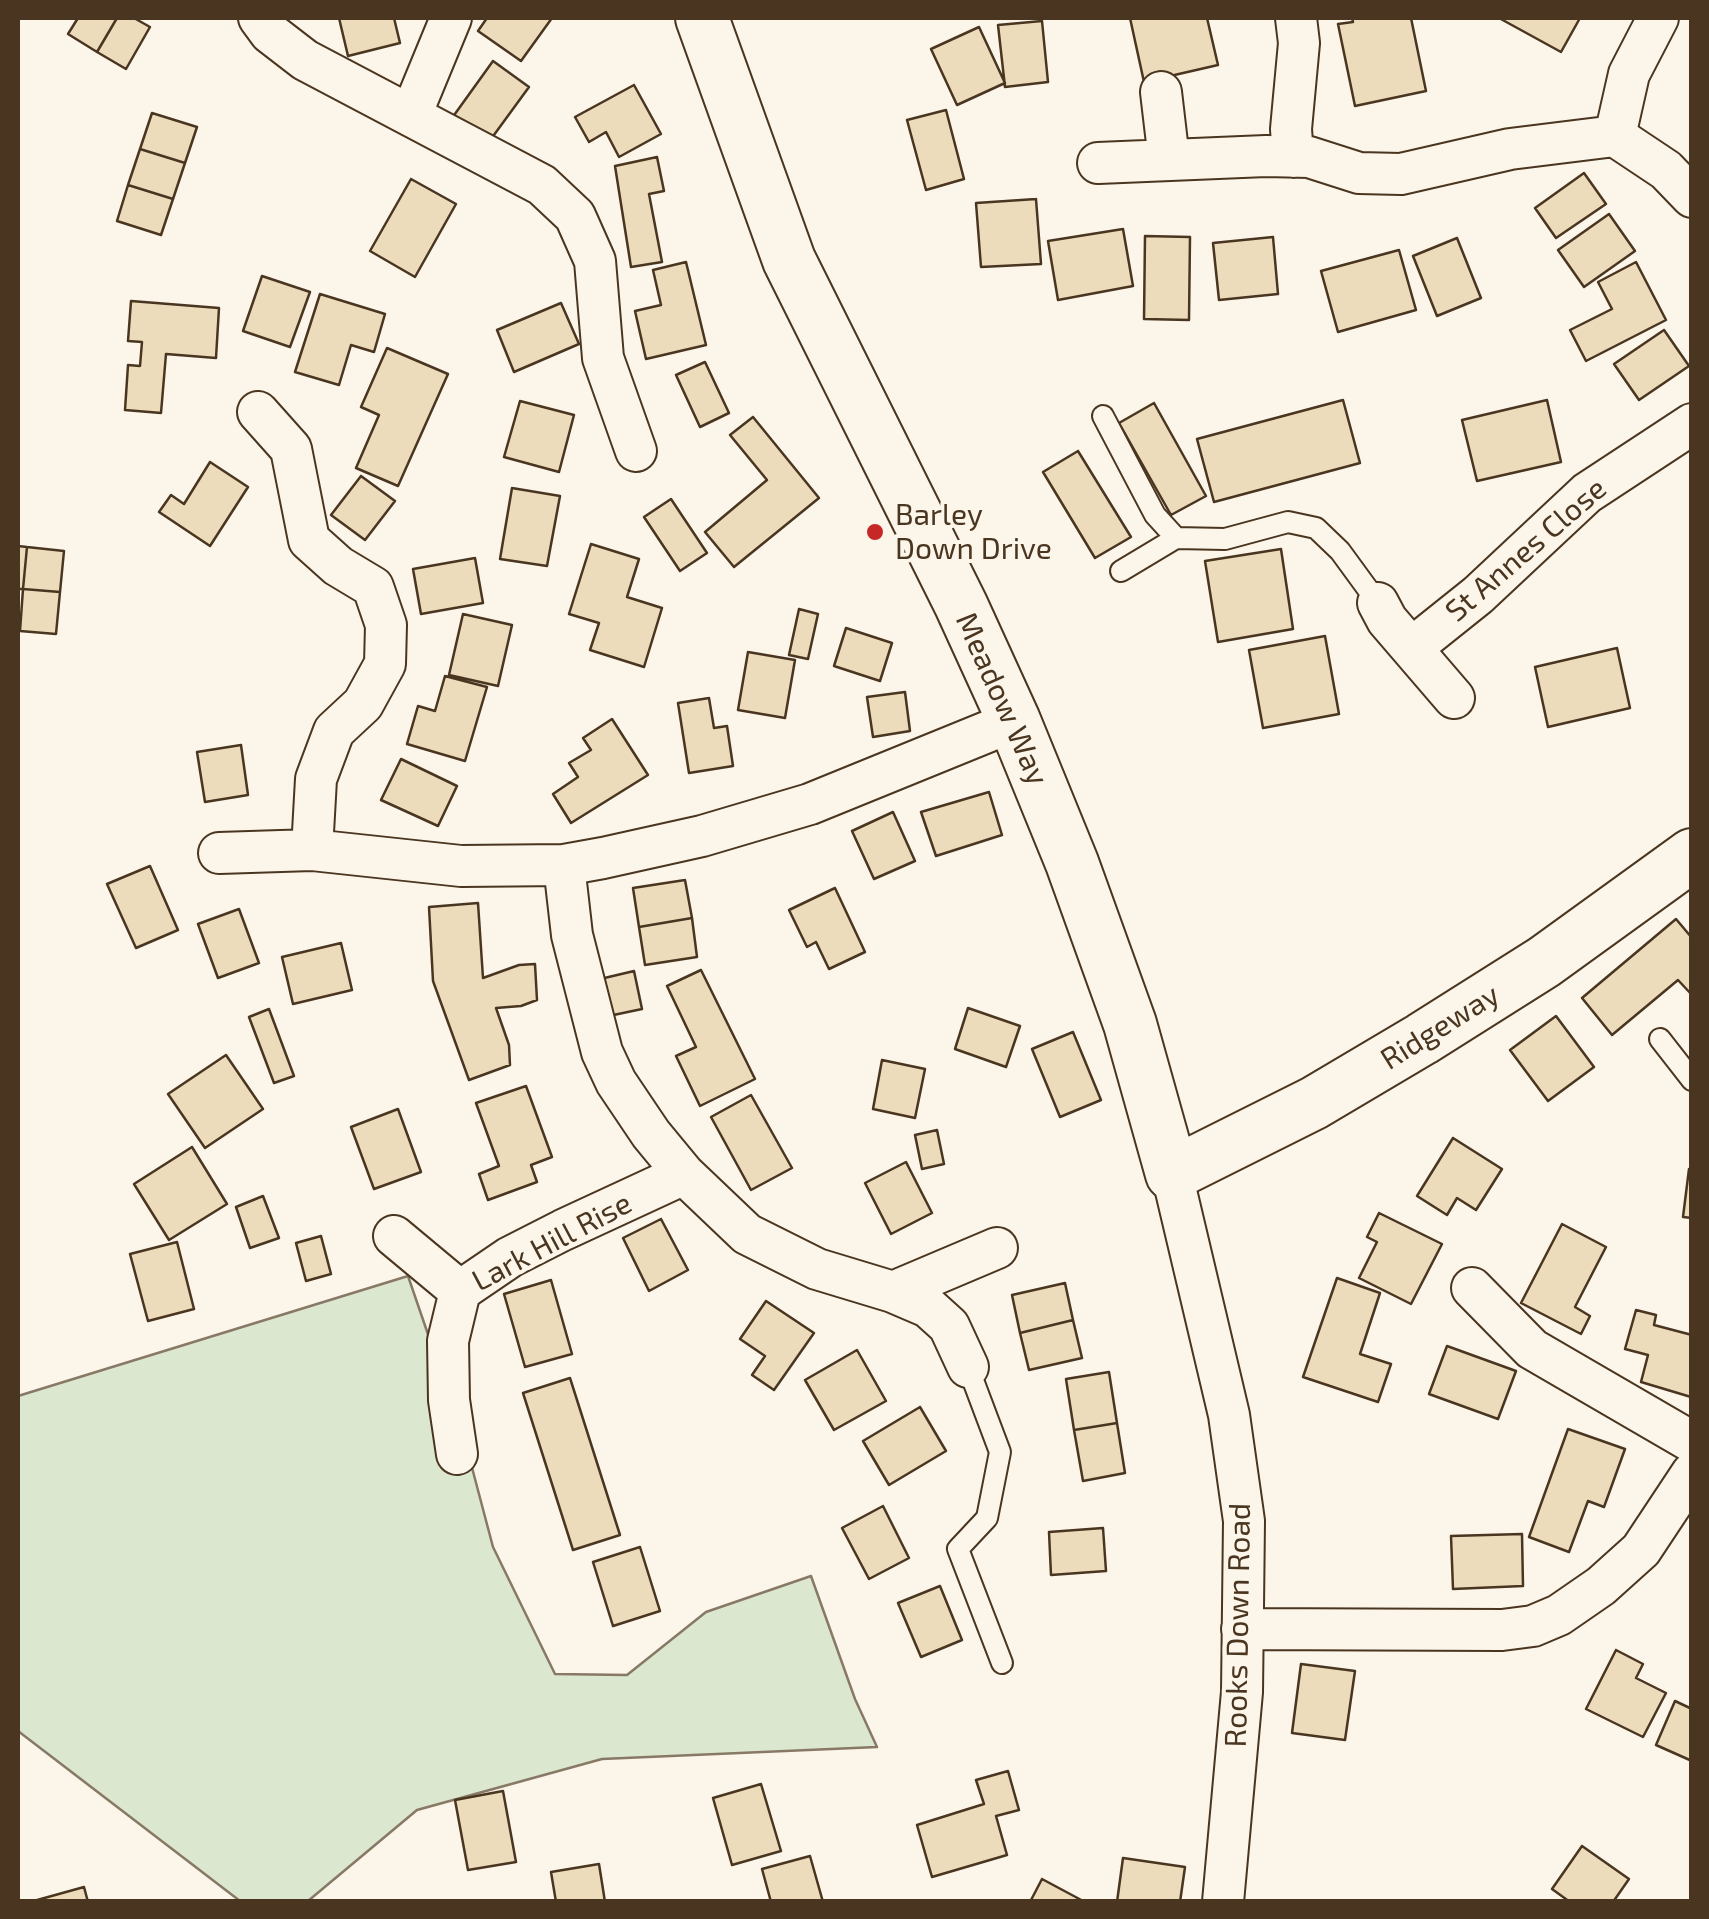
<!DOCTYPE html>
<html>
<head>
<meta charset="utf-8">
<style>
  body { margin:0 }
  #map { position:relative; width:1709px; height:1919px; overflow:hidden; background:#fbf6e9; font-family:"Exo 2",sans-serif }
  canvas { display:block }
  .frame { position:absolute; inset:0; border:20px solid #4a3520; pointer-events:none }
</style>
</head>
<body>
<div id="map">
<canvas width="1709" height="1919"></canvas>
<div class="frame"></div>
</div>
<script>
const context = document.querySelector('canvas').getContext('2d');
context.lineJoin = 'round';
function fillPath(path, color) { context.fillStyle = color; context.fill(path, 'evenodd'); }
const shape = rows => new Path2D(rows.map(r => 'M' + r).join(''));
function stroke(path, color, width, dash) { context.strokeStyle = color; context.lineWidth = width; context.lineCap = dash ? 'butt' : 'round'; context.setLineDash(dash || []); context.stroke(path); }
function label(font, color, halo, rows, align = 'center') {
  context.font = font + ' "Exo 2",sans-serif'; context.lineWidth = 8; context.setLineDash([]); context.textBaseline = 'middle'; context.strokeStyle = halo; context.fillStyle = color; for (const [text, x, y, turn = 0] of rows) {
    context.save(); context.translate(x, y); context.rotate((+turn || 0) * Math.PI / 180); context.textAlign = isNaN(turn) ? turn : align; if (halo) context.strokeText(text, 0, 0); context.fillText(text, 0, 0); context.restore();
  }
}
const green = shape([
  [408,1276,466,1445,493,1547,555,1674,627,1675,706,1612,811,1576,855,1699,877,1747,602,1759,417,1810,308,1901,240,1901,18,1731,18,1396,408,1276]
]);
fillPath(green, '#dce7d0');
stroke(green, '#887966', 2.5);
const building = shape([
  [78,18,117,18,97,52,68,34,78,18],
  [117,18,134,18,150,27,126,69,97,52,117,18],
  [339,18,394,18,400,43,348,56,339,18],
  [487,18,552,18,521,61,478,31,487,18],
  [1130,18,1207,18,1218,65,1144,82,1130,18],
  [1352,18,1411,18,1426,91,1355,106,1338,24,1353,22,1352,18],
  [1499,18,1580,18,1561,52,1499,18],
  [1042,21,1048,82,1005,87,998,25,1042,21],
  [979,27,1005,83,957,105,931,49,979,27],
  [493,61,529,87,483,150,447,125,493,61],
  [634,85,661,134,619,157,606,132,589,142,575,117,634,85],
  [946,110,964,179,926,190,907,120,946,110],
  [152,113,197,127,185,163,140,149,152,113],
  [140,149,185,163,173,199,128,185,140,149],
  [657,157,664,191,649,194,662,262,631,267,615,166,657,157],
  [1584,173,1606,204,1556,238,1535,208,1584,173],
  [411,179,456,204,415,277,370,251,411,179],
  [128,185,173,199,161,235,117,221,128,185],
  [1036,199,1041,264,981,267,976,203,1036,199],
  [1609,214,1635,251,1584,287,1558,250,1609,214],
  [1123,229,1133,286,1058,300,1048,241,1123,229],
  [1145,236,1190,237,1189,320,1144,319,1145,236],
  [1273,237,1278,294,1219,300,1213,243,1273,237],
  [1457,238,1481,298,1437,316,1413,256,1457,238],
  [1399,250,1416,310,1338,332,1321,271,1399,250],
  [686,262,706,345,646,359,635,311,661,305,653,270,686,262],
  [1636,262,1666,320,1586,361,1570,330,1612,309,1598,282,1636,262],
  [262,276,310,292,290,347,243,331,262,276],
  [320,294,385,314,374,352,351,345,339,385,295,372,320,294],
  [131,301,219,308,216,358,166,354,161,413,125,410,128,365,140,366,142,342,128,341,131,301],
  [561,303,579,344,514,372,497,330,561,303],
  [1664,330,1689,366,1639,400,1614,364,1664,330],
  [387,348,448,374,398,486,356,468,379,415,361,407,387,348],
  [705,362,729,413,700,427,676,375,705,362],
  [1343,400,1360,463,1214,502,1197,439,1343,400],
  [1547,400,1561,462,1477,481,1462,420,1547,400],
  [520,401,574,415,559,472,504,457,520,401],
  [1154,403,1206,496,1171,515,1119,423,1154,403],
  [753,417,819,498,734,567,705,532,767,480,730,435,753,417],
  [1078,451,1131,537,1095,558,1043,472,1078,451],
  [210,462,248,487,210,546,159,512,171,495,184,504,210,462],
  [361,476,395,501,365,540,331,515,361,476],
  [512,488,560,496,547,566,500,559,512,488],
  [671,499,707,553,680,571,644,517,671,499],
  [591,544,639,559,627,597,662,608,644,667,590,650,599,623,569,614,591,544],
  [18,546,27,547,23,589,18,589,18,546],
  [27,547,64,551,60,592,23,589,27,547],
  [1281,549,1293,629,1218,642,1205,561,1281,549],
  [475,558,483,603,421,614,413,569,475,558],
  [23,589,60,592,56,634,20,631,23,589],
  [799,609,818,614,808,659,789,655,799,609],
  [463,614,512,625,498,686,449,675,463,614],
  [846,628,892,643,880,681,834,666,846,628],
  [1325,636,1339,714,1263,728,1249,650,1325,636],
  [1617,648,1630,708,1548,727,1535,667,1617,648],
  [748,652,795,660,785,718,738,710,748,652],
  [445,676,487,687,465,761,407,744,418,706,435,711,445,676],
  [905,692,910,731,873,737,867,697,905,692],
  [709,698,714,728,727,726,733,766,689,773,678,703,709,698],
  [612,719,648,775,571,823,553,794,578,777,569,763,591,750,583,738,612,719],
  [241,745,248,795,205,802,197,752,241,745],
  [401,759,457,786,438,826,381,800,401,759],
  [989,792,1002,835,936,856,921,812,989,792],
  [893,812,915,861,874,879,852,831,893,812],
  [150,866,178,930,136,948,107,884,150,866],
  [685,880,692,918,639,927,633,888,685,880],
  [835,888,865,952,829,969,816,942,807,947,789,910,835,888],
  [478,903,483,978,519,965,535,964,537,1000,521,1006,496,1008,509,1045,510,1065,469,1080,433,981,429,907,478,903],
  [239,909,259,963,218,978,198,924,239,909],
  [692,918,697,957,645,965,639,927,692,918],
  [1676,919,1692,938,1692,995,1678,980,1612,1035,1582,998,1676,919],
  [341,943,352,990,293,1004,282,957,341,943],
  [701,970,755,1079,700,1106,676,1056,696,1047,667,986,701,970],
  [634,971,642,1009,604,1017,596,980,634,971],
  [968,1008,1020,1026,1006,1067,955,1049,968,1008],
  [269,1009,294,1076,274,1083,249,1017,269,1009],
  [1556,1016,1594,1067,1548,1101,1510,1050,1556,1016],
  [1073,1032,1101,1100,1060,1117,1032,1049,1073,1032],
  [226,1055,263,1109,205,1148,168,1094,226,1055],
  [882,1060,925,1069,915,1118,873,1109,882,1060],
  [526,1086,552,1157,531,1165,537,1182,488,1200,479,1174,499,1166,476,1103,526,1086],
  [751,1095,792,1168,751,1190,711,1117,751,1095],
  [398,1109,421,1172,374,1189,351,1127,398,1109],
  [937,1130,944,1164,922,1169,915,1135,937,1130],
  [1453,1138,1502,1169,1476,1210,1457,1198,1447,1215,1417,1196,1453,1138],
  [192,1147,227,1204,169,1240,134,1184,192,1147],
  [906,1162,932,1213,891,1234,865,1183,906,1162],
  [1689,1169,1692,1170,1692,1218,1683,1217,1689,1169],
  [263,1196,279,1238,250,1248,236,1207,263,1196],
  [1379,1213,1442,1244,1411,1304,1359,1278,1377,1242,1367,1237,1379,1213],
  [661,1219,688,1270,649,1291,623,1238,661,1219],
  [1562,1224,1606,1247,1575,1307,1590,1316,1581,1334,1521,1303,1562,1224],
  [321,1236,331,1274,306,1281,296,1243,321,1236],
  [177,1242,194,1309,148,1321,130,1254,177,1242],
  [1337,1278,1380,1293,1360,1354,1391,1364,1378,1402,1303,1377,1337,1278],
  [551,1280,572,1354,525,1367,504,1294,551,1280],
  [1065,1283,1073,1320,1020,1333,1012,1295,1065,1283],
  [766,1301,814,1333,774,1390,752,1375,765,1356,740,1339,766,1301],
  [1636,1310,1656,1315,1654,1325,1692,1335,1691,1397,1641,1382,1648,1355,1625,1349,1636,1310],
  [1073,1320,1082,1358,1029,1370,1020,1333,1073,1320],
  [1447,1346,1516,1371,1498,1419,1429,1394,1447,1346],
  [857,1350,886,1401,834,1430,805,1380,857,1350],
  [1109,1372,1117,1423,1074,1430,1066,1379,1109,1372],
  [570,1378,620,1535,573,1550,523,1393,570,1378],
  [920,1407,946,1451,889,1485,863,1441,920,1407],
  [1117,1423,1125,1473,1083,1481,1074,1430,1117,1423],
  [1568,1429,1625,1449,1604,1507,1588,1501,1569,1552,1529,1537,1568,1429],
  [883,1506,909,1558,869,1579,842,1528,883,1506],
  [1103,1528,1106,1571,1051,1575,1049,1532,1103,1528],
  [1522,1534,1523,1586,1453,1589,1451,1536,1522,1534],
  [640,1547,660,1611,613,1626,593,1562,640,1547],
  [940,1586,962,1640,921,1657,898,1603,940,1586],
  [1616,1650,1643,1664,1636,1678,1666,1693,1643,1737,1586,1709,1616,1650],
  [1301,1664,1355,1671,1345,1740,1292,1733,1301,1664],
  [1675,1701,1692,1709,1692,1761,1656,1745,1675,1701],
  [1008,1771,1019,1810,996,1816,1007,1855,932,1877,917,1825,984,1804,976,1780,1008,1771],
  [761,1784,781,1851,732,1865,713,1798,761,1784],
  [503,1791,516,1862,468,1870,455,1800,503,1791],
  [1582,1846,1629,1879,1613,1902,1570,1902,1552,1889,1582,1846],
  [810,1856,823,1902,771,1902,762,1869,810,1856],
  [1123,1858,1185,1867,1180,1902,1117,1902,1123,1858],
  [599,1864,605,1902,556,1902,551,1872,599,1864],
  [1042,1879,1085,1902,1030,1902,1042,1879],
  [84,1887,88,1902,30,1902,84,1887]
]);
fillPath(building, '#ecdcbc');
stroke(building, '#4a3520', 2.5);
const service = shape([
  [1103,416,1155,515,1176,538,1225,539,1288,522,1316,528,1340,551,1378,603],
  [1121,571,1176,538],
  [1660,1039,1692,1080],
  [968,1367,1000,1452,987,1518,958,1549,1002,1663]
]);
const minor = shape([
  [259,18,270,33,305,60,542,185,575,216,595,261,603,358,636,451],
  [1161,92,1169,160],
  [411,115,451,18],
  [1615,136,1629,74,1658,18],
  [1293,157,1291,129,1299,43,1296,18],
  [1098,163,1266,156,1309,157,1359,173,1401,174,1510,149,1615,136,1666,170,1692,197],
  [258,412,291,449,309,540,338,566,373,587,386,625,385,664,363,704,334,731,316,779,312,850,461,866,564,865,603,858,702,836,810,804,1014,721],
  [1378,603,1387,620,1454,698],
  [1413,647,1478,595,1587,493,1692,424],
  [219,853,312,850],
  [564,865,572,935,602,1052,616,1082,651,1134,684,1174,747,1234,817,1269,893,1292,928,1307,949,1326,968,1367],
  [1172,1174,1229,1415,1244,1521,1242,1692,1223,1902],
  [394,1236,460,1291],
  [1472,1288,1532,1349,1692,1442],
  [893,1292,997,1248],
  [457,1454,449,1400,448,1341,460,1291,510,1257,563,1230,684,1174],
  [1242,1629,1502,1630,1533,1626,1559,1615,1601,1586,1641,1550,1692,1473]
]);
const tertiary = shape([
  [702,18,789,260,961,605,1014,721,1072,863,1130,1024,1172,1174,1314,1103,1422,1039,1544,962,1692,855]
]);
stroke(service, '#4a3520', 24);
stroke(minor, '#4a3520', 44);
stroke(tertiary, '#4a3520', 56);
stroke(service, '#fbf6e9', 20);
stroke(minor, '#fbf6e9', 40);
stroke(tertiary, '#fbf6e9', 52);
for (const [x, y, r, color] of [
  [875,532,10,"#c62828"]
]) { const dot = new Path2D(); dot.arc(x, y, r, 0, 2 * Math.PI); context.fillStyle = color; context.fill(dot); stroke(dot, '#fbf6e9', 4); }
label('30px', '#4a3520', '#fbf6e9', [
  ["Barley",895,515],
  ["Down Drive",895,549]
], 'left');
label('30px', '#4a3520', '#fbf6e9', [
  ["St Annes Close",1526,550,-41],
  ["Meadow Way",1002,699,66],
  ["Ridgeway",1440,1027,-32],
  ["Lark Hill Rise",552,1242,-28],
  ["Rooks Down Road",1238,1625,-89]
]);
</script>
</body>
</html>
